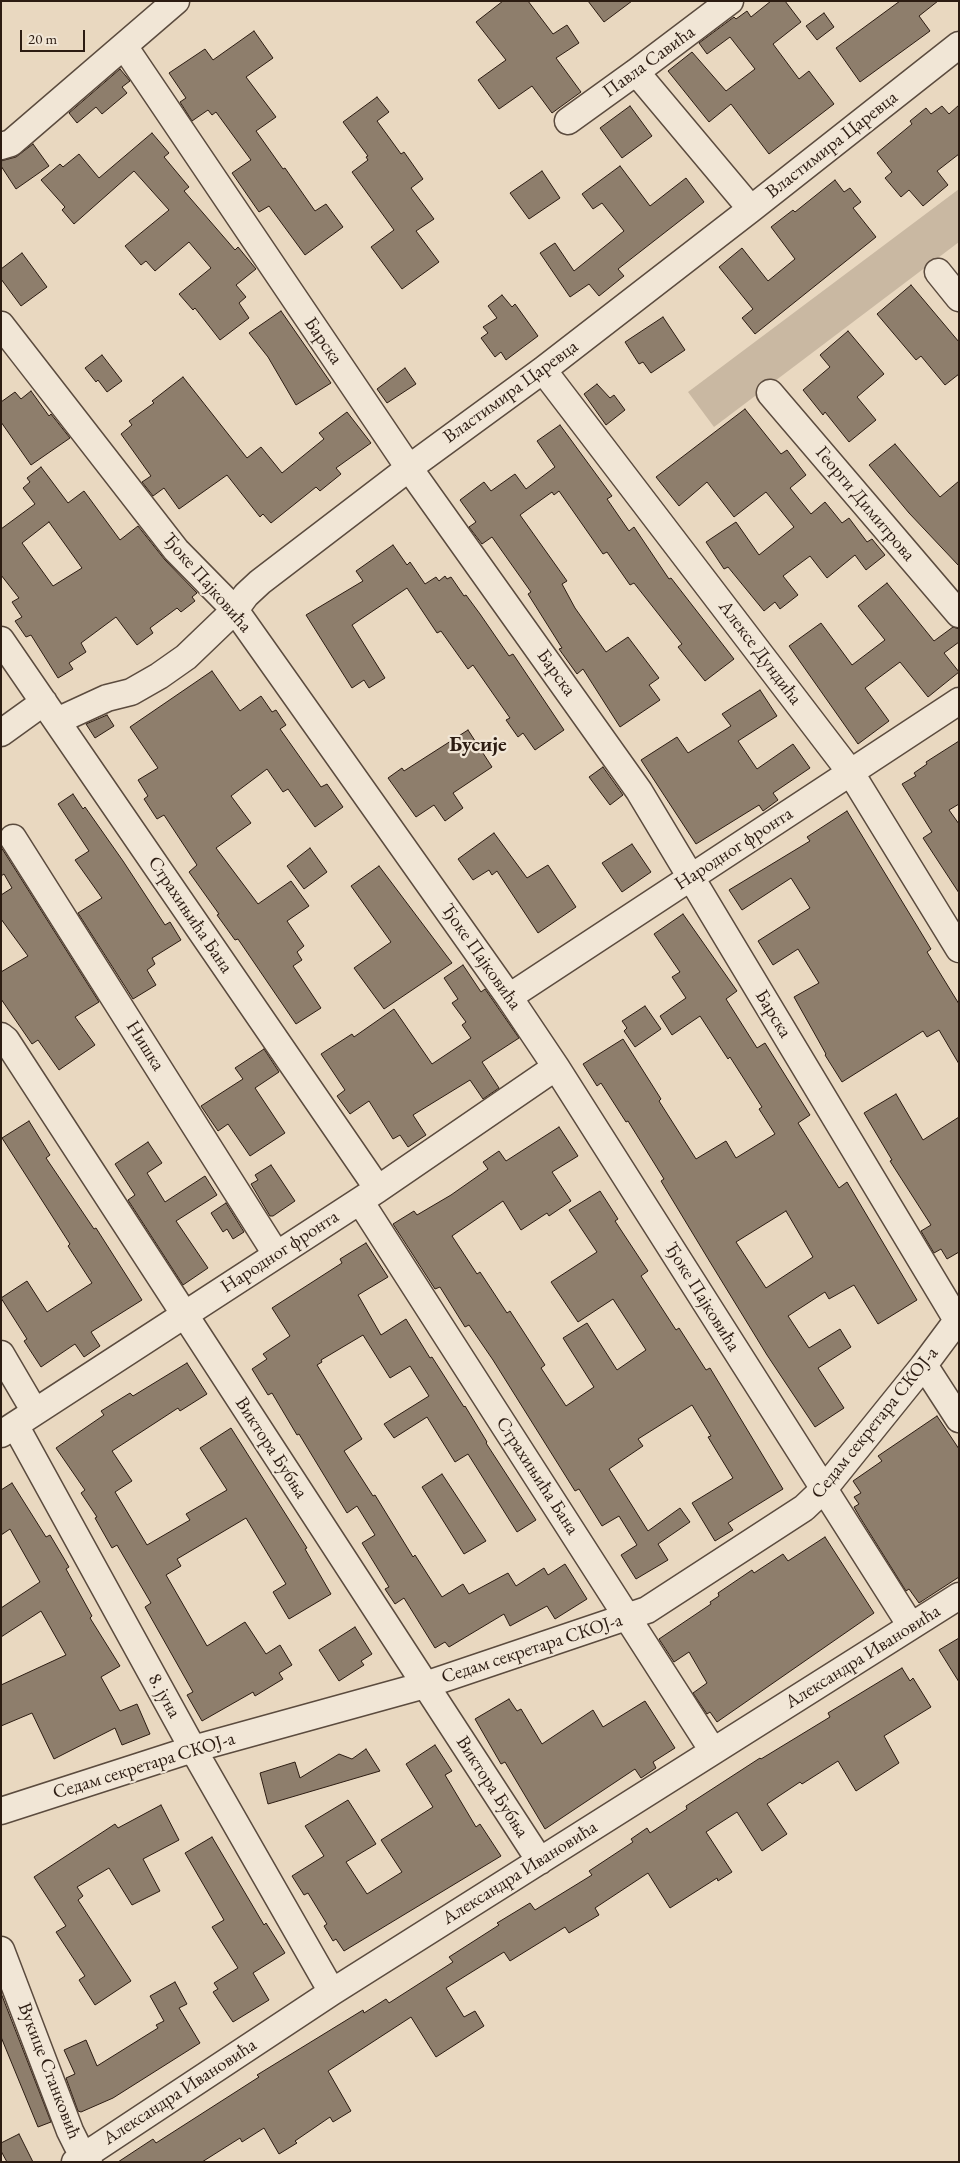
<!DOCTYPE html>
<html>
<head>
<meta charset="utf-8">
<style>
  body { margin:0 }
  #map { position:relative; width:960px; height:2163px; overflow:hidden; background:#e9d8c0; font-family:"EB Garamond",serif }
  canvas { display:block }
  .frame { position:absolute; inset:0; border:2px solid #2c1c12; pointer-events:none }
  .scale { position:absolute; left:20px; top:30px; width:65px; height:22px; box-sizing:border-box; border:2px solid #2c1c12; border-top:0; padding-left:6px; font-size:15px; line-height:18px; white-space:nowrap; color:#2c1c12; -webkit-text-stroke:4px #f1e6d6; paint-order:stroke }
</style>
</head>
<body>
<div id="map">
<canvas width="960" height="2163"></canvas>
<div class="frame"></div>
<div class="scale">20 m</div>
</div>
<script>
const context = document.querySelector('canvas').getContext('2d');
context.lineJoin = 'round';
function fillPath(path, color) { context.fillStyle = color; context.fill(path, 'evenodd'); }
const shape = rows => new Path2D(rows.map(r => 'M' + r).join(''));
function stroke(path, color, width, dash) { context.strokeStyle = color; context.lineWidth = width; context.lineCap = dash ? 'butt' : 'round'; context.setLineDash(dash || []); context.stroke(path); }
function label(font, color, halo, rows, align = 'center') {
  context.font = font + ' "EB Garamond",serif'; context.lineWidth = 4.5; context.setLineDash([]); context.textBaseline = 'middle'; context.strokeStyle = halo; context.fillStyle = color; for (const [text, x, y, turn = 0] of rows) {
    context.save(); context.translate(x, y); context.rotate((+turn || 0) * Math.PI / 180); context.textAlign = isNaN(turn) ? turn : align; if (halo) context.strokeText(text, 0, 0); context.fillText(text, 0, 0); context.restore();
  }
}
fillPath(shape([
  [959,189,959,242,714,427,688,392]
]), '#c9b8a2');
const building = shape([
  [503,1,528,1,553,34,567,25,579,43,556,58,581,92,552,113,532,86,499,109,478,80,506,60,476,22,503,1],
  [588,1,632,1,604,22,588,1],
  [771,1,785,1,801,22,773,44,799,79,809,71,834,104,769,154,731,104,709,122,668,71,692,52,726,91,755,69,730,37,707,54,699,43,734,17,736,19,747,11,751,17,771,1],
  [900,1,938,1,919,16,930,31,860,82,836,48,900,1],
  [824,13,834,27,817,40,806,26,824,13],
  [254,31,273,58,246,77,276,117,256,131,283,169,285,168,315,211,326,204,343,227,305,255,269,206,259,212,232,173,251,160,216,112,212,115,208,110,192,121,180,102,186,98,169,73,205,49,213,60,254,31],
  [120,69,130,81,122,87,127,93,102,114,96,107,77,123,69,113,120,69],
  [377,97,389,112,377,121,401,154,404,152,423,179,411,188,434,219,416,231,439,262,402,289,371,247,394,230,352,172,368,160,366,157,368,156,343,122,377,97],
  [959,105,959,154,937,171,948,185,923,206,909,190,901,197,885,178,892,172,877,153,912,124,910,121,926,108,931,114,942,106,949,114,959,105],
  [630,106,652,136,622,158,600,128,630,106],
  [152,133,169,153,164,157,189,187,184,191,235,250,238,247,256,269,236,285,246,297,239,303,249,318,220,340,195,308,193,310,179,294,211,268,189,242,155,271,146,261,141,265,125,246,169,210,134,171,74,224,62,210,65,207,41,180,60,164,63,167,79,154,99,178,152,133],
  [33,144,49,166,16,189,1,166,1,161,16,157,33,144],
  [620,166,650,206,686,178,704,202,618,269,624,276,599,296,589,284,570,297,540,253,555,243,574,271,624,231,602,203,593,209,582,194,620,166],
  [542,171,560,198,529,219,510,193,542,171],
  [835,180,844,192,850,188,861,202,853,208,876,237,755,334,742,318,753,309,719,267,742,248,768,281,795,259,771,227,793,210,795,212,835,180],
  [22,253,47,287,21,306,1,279,1,269,22,253],
  [911,285,959,342,959,374,945,385,921,356,916,360,877,314,911,285],
  [502,295,512,307,515,304,538,336,506,360,501,352,495,357,481,338,488,333,483,327,497,318,488,306,502,295],
  [281,311,331,383,296,405,268,357,249,333,281,311],
  [663,317,685,350,651,373,643,362,639,364,625,342,663,317],
  [848,331,884,374,857,397,876,420,849,442,825,412,823,415,803,390,830,367,820,355,848,331],
  [102,355,122,381,107,392,98,380,96,382,85,368,102,355],
  [405,368,416,384,387,403,377,389,405,368],
  [183,377,247,458,261,447,282,473,324,439,319,433,347,412,371,443,336,468,341,474,320,491,316,487,271,523,263,514,260,517,227,475,179,509,164,488,153,496,142,482,151,476,121,434,132,425,129,421,154,403,152,401,183,377],
  [597,384,610,398,614,395,625,410,606,425,584,394,597,384],
  [31,391,49,416,51,414,70,438,31,465,1,422,1,402,15,392,21,399,31,391],
  [745,409,781,454,787,450,806,475,790,488,811,514,825,502,842,523,849,518,867,542,872,539,885,555,866,570,855,555,827,578,810,556,783,576,798,595,780,609,775,602,764,611,728,567,724,569,706,542,736,522,759,555,794,527,766,492,734,517,707,482,679,506,656,477,745,409],
  [560,425,612,496,607,499,629,531,634,527,669,579,671,578,734,659,705,681,678,647,682,644,634,583,630,585,607,552,603,554,559,491,554,495,552,492,520,515,567,581,562,584,575,608,606,652,628,637,659,678,649,685,660,700,620,727,583,669,577,674,559,649,562,648,528,594,531,592,492,537,482,544,469,527,476,522,460,500,484,482,491,491,515,474,526,489,555,467,537,441,560,425],
  [895,444,940,497,959,481,959,566,909,513,869,465,895,444],
  [41,467,68,503,84,491,120,540,138,526,165,560,197,593,192,597,195,601,181,612,177,608,150,628,153,633,137,645,116,617,81,643,86,652,69,663,73,669,58,678,31,635,26,637,15,621,22,617,12,602,19,598,1,575,1,529,35,504,23,488,30,482,27,478,41,467],
  [49,522,82,568,53,586,22,543,49,522],
  [393,545,407,565,410,562,425,584,436,577,439,581,445,576,447,579,451,577,464,596,466,595,480,614,509,656,513,654,564,730,535,750,523,733,518,737,506,720,510,718,473,665,468,669,441,631,437,633,407,588,352,625,385,678,369,688,364,680,352,688,306,615,363,581,356,571,393,545],
  [887,583,934,641,953,627,959,629,959,642,944,653,959,672,928,697,900,662,865,688,889,721,858,744,789,646,821,623,852,665,885,640,858,606,887,583],
  [212,671,240,711,261,696,272,712,276,710,286,725,280,729,319,784,321,787,327,784,343,807,315,827,288,789,283,792,267,769,231,796,251,823,216,848,258,904,291,881,309,906,287,921,304,946,297,952,302,960,293,966,321,1008,296,1024,238,939,235,940,217,915,219,914,189,872,197,865,164,815,157,819,144,799,148,796,138,780,158,768,130,727,212,671],
  [760,690,777,716,738,741,757,769,793,744,810,768,773,793,778,800,763,811,759,805,696,844,641,760,677,737,688,753,731,726,722,714,760,690],
  [107,715,114,726,95,738,86,724,107,715],
  [468,730,492,767,453,793,463,808,445,821,434,805,416,817,388,778,402,768,404,771,468,730],
  [959,741,959,804,949,810,959,824,959,893,923,838,932,832,902,784,916,776,914,773,927,764,926,762,959,741],
  [603,767,623,795,610,805,589,777,603,767],
  [73,794,83,809,85,807,123,861,165,925,170,922,181,940,152,958,155,964,147,970,156,985,133,999,78,913,102,898,75,860,89,851,58,804,73,794],
  [847,811,931,949,927,952,959,1004,959,1064,939,1030,927,1037,923,1031,842,1082,825,1055,826,1054,794,997,819,983,798,949,773,965,758,941,810,908,791,878,742,910,729,890,810,841,807,837,847,811],
  [494,833,527,878,548,865,576,907,538,933,497,871,492,875,489,870,473,880,458,859,494,833],
  [632,844,651,872,622,892,602,863,632,844],
  [1,847,99,1002,75,1017,95,1045,59,1070,38,1040,32,1044,1,999,1,972,28,956,1,919,1,895,12,888,4,874,1,876,1,847],
  [310,848,327,872,304,889,287,866,310,848],
  [379,866,452,963,384,1009,354,968,391,942,351,886,379,866],
  [683,914,737,991,726,999,757,1048,765,1043,810,1115,798,1123,839,1188,847,1182,917,1300,878,1324,854,1285,829,1299,825,1292,788,1316,809,1348,840,1329,851,1347,818,1368,844,1408,815,1427,767,1355,710,1262,661,1181,664,1179,628,1121,626,1122,601,1083,597,1086,583,1064,623,1039,661,1099,659,1101,696,1159,726,1141,736,1158,775,1134,759,1109,762,1107,730,1057,728,1059,700,1016,672,1035,660,1016,686,998,672,977,680,972,654,934,683,914],
  [786,1211,813,1257,766,1288,736,1242,786,1211],
  [463,965,481,992,485,989,519,1038,482,1062,499,1088,483,1099,470,1080,413,1115,426,1135,408,1147,400,1135,393,1139,369,1101,350,1114,337,1096,345,1090,321,1054,352,1034,354,1037,394,1009,432,1064,471,1038,462,1025,466,1022,452,1003,458,999,444,978,463,965],
  [645,1006,661,1029,635,1047,624,1031,627,1028,622,1021,645,1006],
  [264,1049,279,1072,255,1088,285,1133,250,1156,228,1124,218,1131,201,1106,243,1079,235,1068,264,1049],
  [896,1094,923,1140,959,1117,959,1252,947,1259,941,1249,934,1253,921,1231,931,1225,890,1161,892,1160,864,1113,896,1094],
  [29,1121,50,1155,46,1158,94,1229,96,1228,142,1300,91,1332,100,1346,84,1357,75,1344,41,1367,24,1341,27,1339,1,1298,27,1281,47,1312,92,1283,68,1246,70,1244,2,1138,29,1121],
  [559,1127,578,1156,552,1172,571,1201,549,1216,547,1213,521,1230,503,1201,452,1236,477,1274,480,1272,507,1313,510,1311,545,1365,541,1368,566,1406,594,1387,563,1338,587,1323,617,1370,646,1350,613,1299,578,1322,551,1282,597,1252,569,1210,600,1191,618,1219,615,1221,648,1271,641,1276,676,1330,679,1328,706,1370,710,1368,783,1489,728,1523,733,1530,715,1541,692,1503,733,1478,708,1437,711,1436,692,1405,638,1439,643,1446,609,1469,648,1531,680,1508,690,1522,658,1544,668,1560,636,1579,621,1555,637,1545,619,1516,602,1526,579,1489,575,1491,493,1360,469,1325,465,1327,440,1287,435,1289,393,1224,414,1211,417,1215,451,1195,488,1169,483,1162,499,1151,506,1161,559,1127],
  [148,1142,162,1163,147,1173,165,1202,205,1176,217,1195,176,1221,208,1268,183,1285,128,1200,135,1195,115,1164,148,1142],
  [271,1165,295,1201,273,1216,270,1216,251,1184,258,1180,255,1175,271,1165],
  [226,1203,244,1232,233,1239,227,1229,223,1232,211,1213,226,1203],
  [366,1243,388,1277,358,1295,381,1335,406,1319,430,1358,432,1357,464,1407,465,1406,487,1442,486,1443,536,1520,517,1532,468,1454,455,1462,427,1417,394,1438,384,1424,429,1396,410,1366,390,1378,363,1335,321,1360,322,1362,317,1365,362,1439,344,1451,373,1496,375,1495,413,1557,415,1555,442,1597,463,1584,469,1594,508,1573,516,1586,544,1568,548,1575,565,1564,587,1599,555,1619,547,1606,510,1626,504,1614,449,1647,445,1642,435,1648,404,1598,395,1604,385,1589,389,1587,362,1543,375,1535,357,1506,347,1513,299,1434,297,1435,272,1393,268,1395,252,1369,267,1359,263,1354,290,1336,272,1308,342,1263,340,1259,366,1243],
  [187,1363,207,1394,180,1411,178,1408,112,1451,132,1481,115,1492,147,1545,190,1520,186,1514,227,1490,200,1448,231,1428,307,1548,305,1549,331,1594,289,1619,273,1592,286,1584,246,1518,177,1559,181,1566,166,1575,207,1646,245,1622,266,1654,280,1645,292,1665,279,1673,283,1679,255,1696,253,1692,202,1721,187,1695,193,1692,145,1607,151,1603,117,1545,112,1548,95,1518,97,1517,81,1493,85,1490,56,1448,104,1415,101,1411,130,1393,133,1396,187,1363],
  [937,1416,959,1449,959,1577,919,1603,909,1589,906,1591,861,1519,854,1507,859,1504,854,1497,861,1493,853,1481,882,1461,878,1456,937,1416],
  [442,1474,486,1541,464,1554,422,1487,442,1474],
  [12,1483,46,1537,50,1535,69,1567,66,1569,92,1616,90,1618,120,1666,101,1677,120,1711,137,1704,150,1734,122,1745,115,1728,54,1759,32,1713,1,1726,1,1685,66,1655,41,1611,1,1637,1,1608,40,1582,10,1529,1,1535,1,1490,12,1483],
  [825,1537,874,1613,717,1722,710,1712,707,1714,693,1693,707,1683,689,1652,674,1662,659,1639,711,1604,710,1602,719,1596,718,1593,752,1570,754,1573,783,1554,788,1561,825,1537],
  [355,1627,372,1654,361,1661,364,1665,339,1681,319,1650,355,1627],
  [959,1638,959,1682,939,1650,959,1638],
  [902,1668,910,1681,913,1678,931,1707,884,1736,899,1763,856,1791,838,1761,802,1784,800,1782,767,1804,787,1834,762,1851,737,1812,706,1832,732,1872,718,1881,717,1878,670,1908,648,1873,595,1908,599,1915,569,1933,565,1927,510,1961,504,1952,446,1988,464,2017,475,2011,484,2026,436,2057,411,2017,328,2071,351,2111,333,2122,330,2117,295,2141,297,2143,279,2154,264,2128,242,2142,240,2138,202,2162,118,2162,153,2139,156,2143,259,2077,257,2075,363,2010,364,2013,386,1999,389,2003,453,1962,449,1957,499,1925,497,1923,530,1903,535,1910,592,1875,589,1871,633,1842,631,1839,647,1828,650,1833,687,1809,686,1806,760,1758,761,1759,830,1717,828,1713,902,1668],
  [509,1699,517,1711,521,1709,542,1744,593,1710,603,1727,645,1701,675,1748,653,1762,656,1768,641,1778,635,1769,545,1829,505,1762,501,1764,475,1719,509,1699],
  [435,1745,452,1771,445,1775,476,1827,480,1824,501,1856,344,1951,336,1939,333,1941,324,1926,327,1924,308,1893,304,1895,292,1876,324,1856,305,1826,348,1800,376,1844,346,1862,367,1894,402,1872,381,1840,433,1807,406,1764,435,1745],
  [366,1749,380,1771,268,1804,260,1773,295,1762,300,1778,339,1754,352,1759,366,1749],
  [161,1805,179,1840,143,1859,160,1891,132,1905,109,1868,77,1887,83,1896,78,1900,131,1981,95,2005,79,1980,85,1976,56,1932,66,1926,34,1877,115,1824,118,1828,161,1805],
  [212,1837,264,1925,266,1923,285,1953,253,1973,269,2000,233,2022,213,1992,218,1989,214,1983,238,1968,212,1927,224,1920,185,1853,212,1837],
  [175,1982,187,2004,179,2008,200,2043,113,2098,81,2112,78,2111,66,2078,75,2074,64,2050,86,2040,97,2066,158,2028,156,2025,164,2021,150,1996,175,1982],
  [1,1993,51,2122,38,2127,1,2037,1,1993],
  [19,2134,33,2162,7,2162,1,2151,1,2143,19,2134]
]);
fillPath(building, '#8e7e6c');
stroke(building, '#2c1c12', 1);
const minor = shape([
  [124,46,409,468,639,791,957,1320],
  [636,72,751,209],
  [568,121,636,72,730,1],
  [1,146,11,143,176,1],
  [938,272,959,298],
  [1,325,176,550,235,610,509,997,556,1067,911,1626],
  [543,370,851,773,959,949],
  [770,393,959,614],
  [1,640,378,1189],
  [57,721,107,698,131,692,159,676,186,657,235,610,246,595,260,582,409,468,543,370,751,209,959,45],
  [1,733,44,702],
  [13,838,276,1254],
  [509,997,959,701],
  [1,1036,6,1040,540,1861],
  [360,1201,713,1751],
  [1,1354,35,1412],
  [924,1365,959,1419],
  [15,1425,193,1749,332,1992],
  [1,1434,378,1189,556,1067],
  [1,1811,193,1749,425,1685,647,1610,804,1508,824,1489,924,1365,959,1318],
  [1,1950,70,2131,77,2145,89,2162],
  [75,2162,332,1992,959,1596]
]);
stroke(minor, '#5b4b3e', 29);
stroke(minor, '#f1e6d6', 26);
label('19px', '#2c1c12', '#f1e6d6', [
  ["Павла Савића",649,62,-36],
  ["Властимира Царевца",832,145,-38],
  ["Барска",323,341,56],
  ["Властимира Царевца",511,392,-36],
  ["Георги Димитрова",865,504,50],
  ["Ђоке Пајковића",207,583,49],
  ["Алексе Дундића",760,653,53],
  ["Барска",556,673,54],
  ["Народног фронта",734,849,-33],
  ["Страхињића Бана",190,915,56],
  ["Ђоке Пајковића",481,957,55],
  ["Барска",773,1014,59],
  ["Нишка",145,1046,58],
  ["Народног фронта",280,1252,-33],
  ["Ђоке Пајковића",702,1297,58],
  ["Седам секретара СКОЈ-а",875,1423,-51],
  ["Виктора Бубња",271,1448,57],
  ["Страхињића Бана",537,1476,57],
  ["Седам секретара СКОЈ-а",532,1649,-18],
  ["Александра Ивановића",863,1657,-32],
  ["8. јуна",164,1696,61],
  ["Седам секретара СКОЈ-а",144,1766,-17],
  ["Виктора Бубња",492,1787,57],
  ["Александра Ивановића",520,1873,-32],
  ["Вукице Станковић",49,2071,69],
  ["Александра Ивановића",180,2092,-33]
]);
label('bold 21px', '#2c1c12', '#f1e6d6', [
  ["Бусије",478,745]
]);
</script>
</body>
</html>
